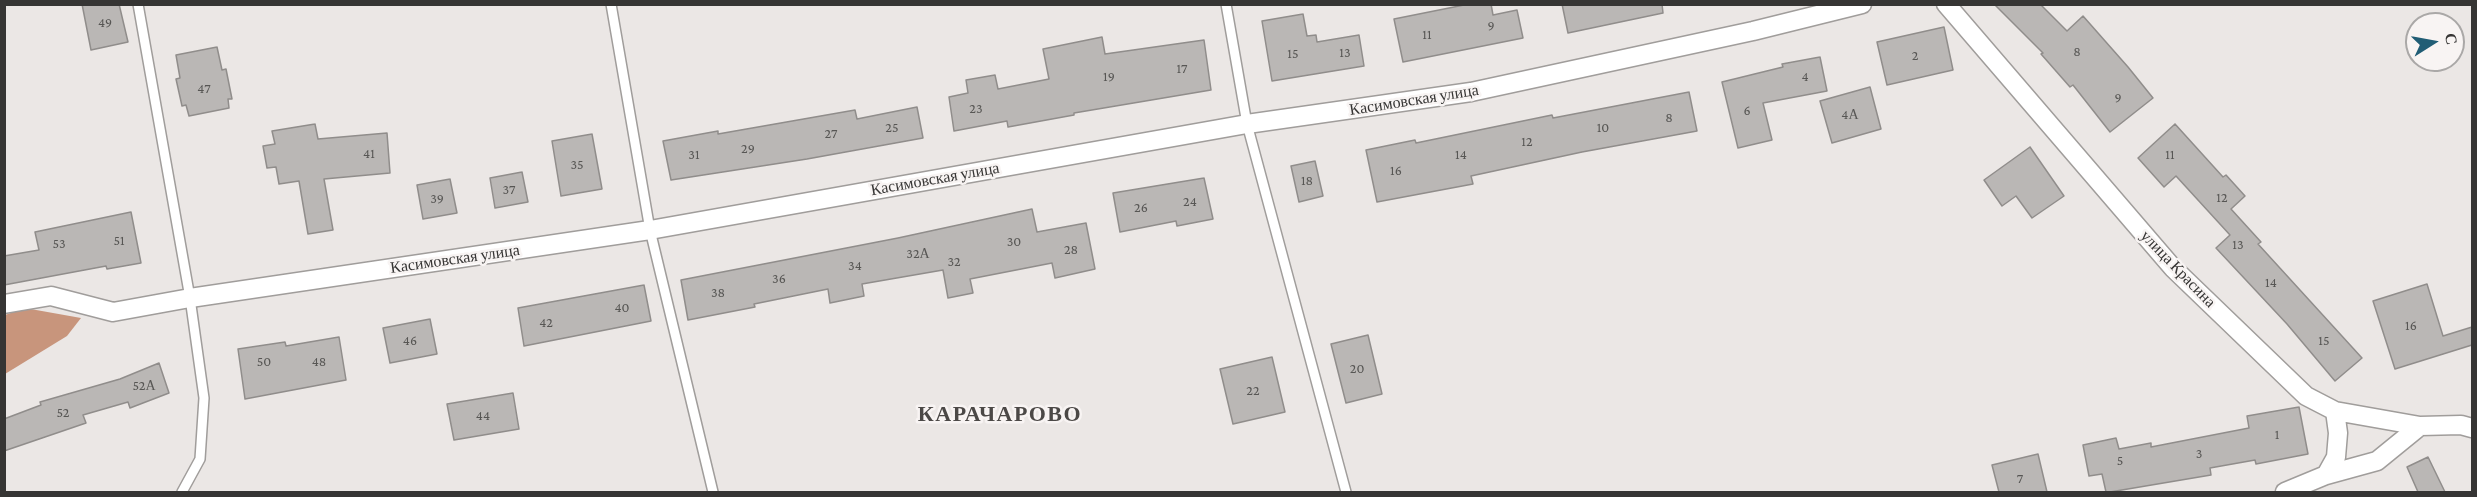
<!DOCTYPE html>
<html>
<head>
<meta charset="utf-8">
<style>
  body { margin:0 }
  #map { position:relative; width:2477px; height:497px; overflow:hidden; background:#ebe7e5; font-family:"Crimson Pro",serif }
  canvas { display:block }
  .frame { position:absolute; inset:0; border:6px solid #363534; pointer-events:none }
  .north { position:absolute; left:2405px; top:12px; width:60px; height:60px; box-sizing:border-box; background:#f8f4f3; border:2px solid #aaa8a7; border-radius:50%; rotate:79deg; font-size:16px; font-weight:700; line-height:24px; text-align:center; color:#363534 }
  .north::after { content:''; display:block; margin:auto; width:21px; height:27px; background:#215d75; clip-path:polygon(50% 0,100% 100%,50% 72%,0 100%) }
</style>
</head>
<body>
<div id="map">
<canvas width="2477" height="497"></canvas>
<div class="frame"></div>
<div class="north">С</div>
</div>
<script>
const context = document.querySelector('canvas').getContext('2d');
context.lineJoin = 'round';
function fillPath(path, color) { context.fillStyle = color; context.fill(path, 'evenodd'); }
const shape = rows => new Path2D(rows.map(r => 'M' + r).join(''));
function stroke(path, color, width, dash) { context.strokeStyle = color; context.lineWidth = width; context.lineCap = dash ? 'butt' : 'round'; context.setLineDash(dash || []); context.stroke(path); }
function label(font, color, halo, rows, align = 'center') {
  context.font = font + ' "Crimson Pro",serif'; context.lineWidth = 5; context.setLineDash([]); context.textBaseline = 'middle'; context.strokeStyle = halo; context.fillStyle = color; for (const [text, x, y, turn = 0] of rows) {
    context.save(); context.translate(x, y); context.rotate((+turn || 0) * Math.PI / 180); context.textAlign = isNaN(turn) ? turn : align; if (halo) context.strokeText(text, 0, 0); context.fillText(text, 0, 0); context.restore();
  }
}
fillPath(shape([
  [25,308,81,318,67,336,5,374,5,315]
]), '#c8957c');
const building = shape([
  [82,4,119,4,128,42,91,50,82,4],
  [1469,4,1491,4,1493,15,1517,10,1523,38,1403,62,1394,19,1469,4],
  [1562,4,1662,4,1663,13,1568,33,1562,4],
  [1994,4,2040,4,2067,31,2083,16,2128,67,2153,98,2110,132,2073,85,2070,87,2041,54,2043,53,1994,4],
  [1303,14,1307,36,1316,35,1317,42,1359,35,1364,66,1272,81,1262,21,1303,14],
  [1944,27,1953,70,1887,85,1877,42,1944,27],
  [1102,37,1105,54,1204,40,1211,90,1074,113,1074,115,1008,127,1007,121,954,131,949,97,968,93,966,80,995,75,998,89,1049,79,1043,49,1102,37],
  [217,47,222,70,226,69,232,99,228,99,229,108,189,116,186,105,182,106,176,79,180,78,176,55,217,47],
  [1820,57,1827,91,1763,103,1772,140,1738,148,1722,82,1783,67,1782,64,1820,57],
  [1870,87,1881,129,1832,143,1820,101,1870,87],
  [1689,92,1697,131,1582,152,1471,176,1473,184,1377,202,1366,150,1415,140,1416,143,1552,115,1553,118,1689,92],
  [917,107,923,138,807,159,671,180,663,141,718,131,718,134,855,110,857,119,917,107],
  [315,124,318,139,387,133,390,173,324,179,333,230,308,234,299,181,279,184,276,167,267,168,263,146,275,144,272,131,315,124],
  [2175,124,2223,177,2226,175,2245,196,2231,209,2261,242,2258,244,2362,358,2335,381,2287,324,2216,248,2230,235,2176,176,2164,187,2138,158,2175,124],
  [592,134,602,189,561,196,552,141,592,134],
  [2030,147,2064,196,2032,218,2016,196,2002,206,1984,180,2030,147],
  [1315,161,1323,196,1299,202,1291,166,1315,161],
  [522,172,528,202,495,208,490,178,522,172],
  [1204,178,1213,219,1177,226,1176,221,1120,232,1113,193,1204,178],
  [450,179,457,213,423,219,417,185,450,179],
  [1032,209,1037,232,1086,223,1095,269,1055,278,1052,263,970,279,973,293,948,298,943,270,862,284,864,296,830,303,828,289,754,304,755,307,688,320,681,280,898,238,1032,209],
  [131,212,141,263,107,269,106,266,4,285,4,256,39,250,35,232,131,212],
  [2427,284,2443,336,2472,327,2472,345,2395,369,2373,301,2427,284],
  [644,285,651,321,524,346,518,308,644,285],
  [430,319,437,354,390,363,383,328,430,319],
  [1368,335,1382,394,1346,403,1331,344,1368,335],
  [339,337,346,380,245,399,238,349,285,342,286,346,339,337],
  [1272,357,1285,412,1233,424,1220,369,1272,357],
  [159,363,169,393,130,408,128,402,83,415,86,423,4,451,4,419,41,405,40,402,120,379,159,363],
  [513,393,519,429,454,440,447,404,513,393],
  [2299,407,2308,454,2256,464,2255,460,2210,468,2211,475,2110,492,2106,492,2102,474,2089,476,2083,445,2116,438,2119,449,2151,443,2151,447,2249,428,2247,416,2299,407],
  [2038,454,2047,492,1999,492,1992,465,2038,454],
  [2428,457,2445,492,2418,492,2407,467,2428,457]
]);
fillPath(building, '#bab7b5');
stroke(building, '#908d8b', 1.5);
const service = shape([
  [138,4,190,298,204,398,200,459,182,492],
  [611,4,650,230,713,492],
  [1226,4,1247,124,1346,492]
]);
const minor = shape([
  [1946,4,2173,268,2306,396,2335,411,2420,426,2461,425,2472,428],
  [4,304,51,296,113,312,190,298,650,230,1247,124,1471,92,1753,31,1862,4],
  [2326,475,2336,457,2338,433,2335,411],
  [2285,492,2326,475,2377,461,2420,426]
]);
stroke(service, '#a09d9b', 12);
stroke(minor, '#a09d9b', 21);
stroke(service, '#fff', 9);
stroke(minor, '#fff', 18);
label('14px', '#575654', null, [
  ["49",105,23],
  ["9",1491,26],
  ["11",1427,35],
  ["8",2077,52],
  ["13",1345,53],
  ["15",1293,54],
  ["2",1915,56],
  ["17",1182,69],
  ["19",1109,77],
  ["4",1805,77],
  ["47",204,89],
  ["9",2118,98],
  ["23",976,109],
  ["6",1747,111],
  ["4А",1850,115],
  ["8",1669,118],
  ["25",892,128],
  ["10",1603,128],
  ["27",831,134],
  ["12",1527,142],
  ["29",748,149],
  ["41",369,154],
  ["31",694,155],
  ["14",1461,155],
  ["11",2170,155],
  ["35",577,165],
  ["16",1396,171],
  ["18",1307,181],
  ["37",509,190],
  ["12",2222,198],
  ["39",437,199],
  ["24",1190,202],
  ["26",1141,208],
  ["51",119,241],
  ["30",1014,242],
  ["53",59,244],
  ["13",2238,245],
  ["28",1071,250],
  ["32А",918,254],
  ["32",954,262],
  ["34",855,266],
  ["36",779,279],
  ["14",2271,283],
  ["38",718,293],
  ["40",622,308],
  ["42",546,323],
  ["16",2411,326],
  ["46",410,341],
  ["15",2324,341],
  ["50",264,362],
  ["48",319,362],
  ["20",1357,369],
  ["52А",144,386],
  ["22",1253,391],
  ["52",63,413],
  ["44",483,416],
  ["1",2277,435],
  ["3",2199,454],
  ["5",2120,461],
  ["7",2020,479]
]);
label('16px', '#363534', '#f8f4f3', [
  ["Касимовская улица",1414,100,-9],
  ["Касимовская улица",935,179,-10],
  ["Касимовская улица",455,259,-8],
  ["улица Красина",2178,269,46]
]);
context.letterSpacing = '1.5px';
label('bold 22px', '#4b4846', '#f8f4f3', [
  ["КАРАЧАРОВО",1000,414]
]);
context.letterSpacing = '0px';
</script>
</body>
</html>
